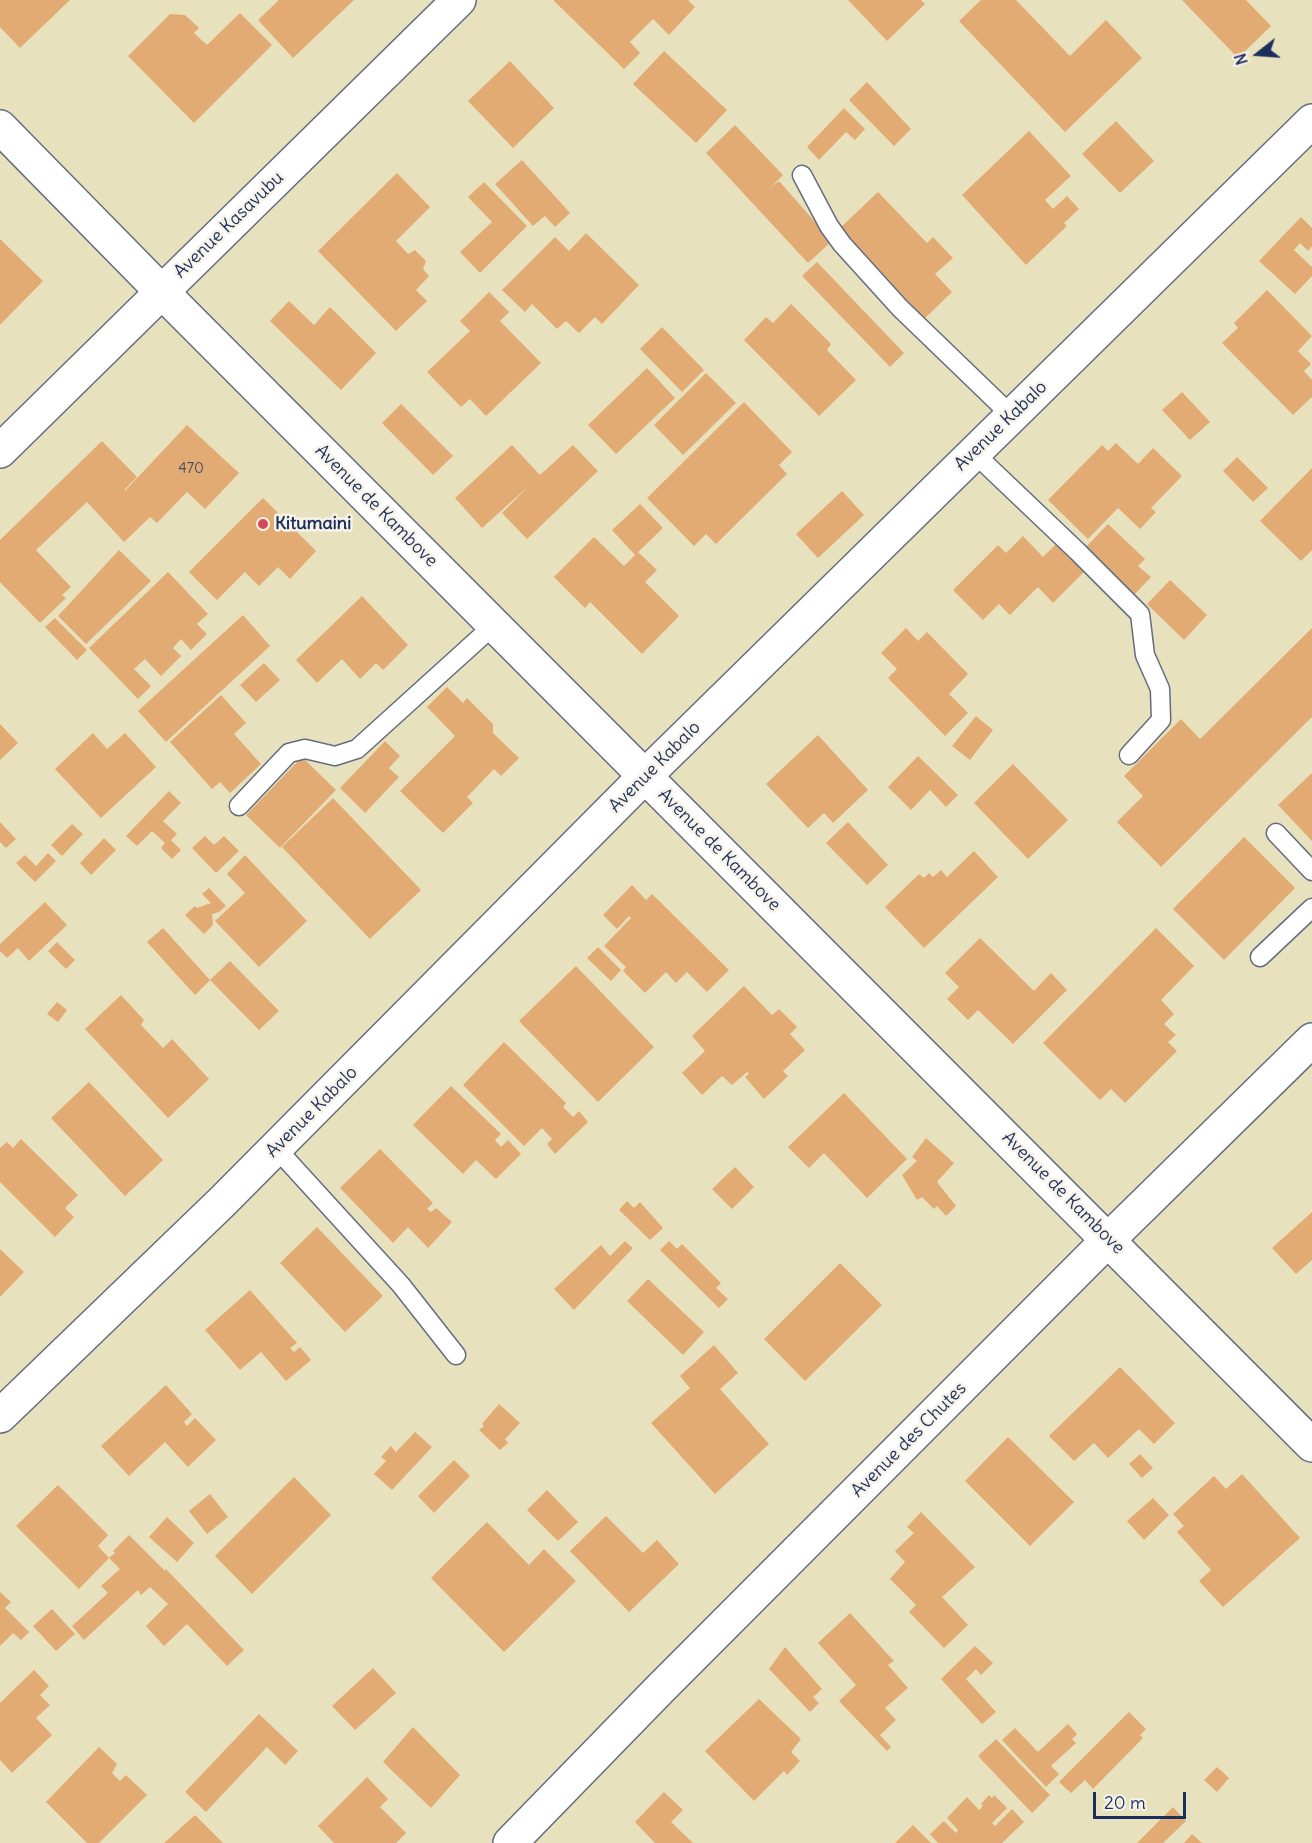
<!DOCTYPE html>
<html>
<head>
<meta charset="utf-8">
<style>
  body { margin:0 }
  #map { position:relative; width:1312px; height:1843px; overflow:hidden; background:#e8e1bd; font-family:Delius,sans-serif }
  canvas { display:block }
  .north { position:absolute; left:1228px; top:24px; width:60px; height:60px; -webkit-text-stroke:4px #f7f3e8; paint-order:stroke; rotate:253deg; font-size:16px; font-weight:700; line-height:24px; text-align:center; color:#1b2f5e }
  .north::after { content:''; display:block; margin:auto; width:21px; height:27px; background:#1b2f5e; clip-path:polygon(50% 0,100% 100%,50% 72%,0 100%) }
  .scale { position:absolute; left:1093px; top:1792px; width:93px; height:27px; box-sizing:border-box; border:3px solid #1b2f5e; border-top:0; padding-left:8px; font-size:18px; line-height:21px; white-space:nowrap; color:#1b2f5e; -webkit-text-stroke:4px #f7f3e8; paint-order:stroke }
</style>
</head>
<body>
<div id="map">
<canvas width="1312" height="1843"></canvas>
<div class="north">N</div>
<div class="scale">20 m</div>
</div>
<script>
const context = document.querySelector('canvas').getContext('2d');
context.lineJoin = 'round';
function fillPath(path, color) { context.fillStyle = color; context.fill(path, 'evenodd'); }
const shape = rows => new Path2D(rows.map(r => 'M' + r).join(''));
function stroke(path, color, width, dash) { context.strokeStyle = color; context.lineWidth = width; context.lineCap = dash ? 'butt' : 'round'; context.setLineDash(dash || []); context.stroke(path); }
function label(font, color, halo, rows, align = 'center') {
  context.font = font + ' Delius,sans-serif'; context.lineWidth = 5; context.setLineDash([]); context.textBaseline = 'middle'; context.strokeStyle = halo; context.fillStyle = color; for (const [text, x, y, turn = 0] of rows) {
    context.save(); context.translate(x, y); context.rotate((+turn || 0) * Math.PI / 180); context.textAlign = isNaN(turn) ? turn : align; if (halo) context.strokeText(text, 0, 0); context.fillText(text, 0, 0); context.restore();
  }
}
fillPath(shape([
  [0,0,70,0,20,48,0,27],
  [279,0,354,0,293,58,258,20],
  [553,0,688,0,695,7,669,35,653,19,630,42,640,53,624,69],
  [848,0,921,0,925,4,887,41],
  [981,0,1016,0,1070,56,1106,20,1142,58,1065,132,959,21],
  [1182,0,1246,0,1271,26,1238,58],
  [240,13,272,45,194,123,128,56,170,14,185,15,199,28,194,33,207,45],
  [664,51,727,110,696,143,633,84],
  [510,61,554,108,513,148,468,101],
  [867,82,911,129,894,146,849,100],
  [844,108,865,129,855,140,846,132,819,160,807,147],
  [1116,121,1154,161,1120,193,1082,154],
  [735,125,783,175,770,188,779,181,832,241,808,263,706,153],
  [1029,131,1071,176,1045,200,1053,209,1067,196,1079,209,1064,223,1067,226,1026,265,962,195],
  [522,160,570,213,555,227,545,216,533,226,495,184],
  [397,173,430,207,396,241,408,254,415,250,426,261,423,269,429,276,416,290,427,301,396,331,318,251],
  [484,182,527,226,480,273,460,252,492,222,468,197],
  [878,192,927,243,933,237,953,258,935,274,952,292,922,321,837,231],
  [1301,217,1312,228,1312,246,1308,251,1300,243,1294,250,1312,267,1312,276,1295,294,1259,261],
  [586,233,639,285,602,324,595,317,579,333,566,321,557,329,532,304,525,312,502,290,555,237,569,251],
  [0,239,43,281,0,325],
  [817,262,904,353,890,367,802,276],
  [1267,290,1312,336,1298,351,1311,364,1304,371,1312,380,1312,397,1293,415,1222,343,1238,328,1234,323],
  [489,292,509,312,500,321,541,363,486,416,470,399,461,407,427,372,470,331,460,321],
  [289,301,314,325,330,307,376,353,341,390,270,321],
  [791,304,831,344,827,350,856,380,819,416,744,340,766,317,773,323],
  [662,327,704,370,682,392,640,349],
  [647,368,675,398,616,454,588,425],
  [706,373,736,403,683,455,654,425],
  [1182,392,1210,422,1190,440,1162,410],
  [744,402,792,452,779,465,787,474,716,544,706,534,694,546,647,498],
  [401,404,453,456,433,475,382,423],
  [187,425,239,473,205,509,187,492,157,523,150,517,124,542,87,502,36,550,71,587,62,595,66,598,40,623,0,582,0,540,102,441,137,477,126,488,124,492],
  [1116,443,1138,464,1153,448,1182,476,1151,508,1156,512,1140,529,1118,508,1088,539,1048,500,1102,445,1108,451],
  [512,445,540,475,573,445,598,471,527,539,502,513,531,484,482,528,455,498],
  [1237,457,1268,488,1253,502,1223,471],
  [1312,468,1312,550,1301,561,1260,521],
  [842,491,864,515,818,558,796,534],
  [263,498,316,551,290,579,278,567,259,586,245,572,217,600,189,572],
  [640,504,663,528,638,552,657,570,645,582,679,616,642,654,590,602,585,608,554,577,594,537,624,566,635,555,612,530],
  [1108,524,1145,559,1138,566,1151,577,1134,595,1085,548],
  [1023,536,1043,557,1059,541,1087,569,1053,603,1038,587,1010,615,999,604,983,620,953,590,998,545,1006,553],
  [119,550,151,581,86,644,58,616],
  [168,572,208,614,197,624,207,634,191,650,181,639,173,648,181,656,161,676,145,659,134,669,151,686,138,699,89,648],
  [1170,580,1207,615,1184,640,1147,604],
  [362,596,408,645,383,670,376,663,360,679,342,659,317,683,296,660],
  [243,615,270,646,166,742,138,711],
  [55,618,87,650,77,660,45,627],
  [906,628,918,641,927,632,968,674,949,694,968,713,945,736,888,678,897,669,881,653],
  [1312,628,1312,717,1161,867,1117,822,1143,796,1124,776,1181,719,1200,739],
  [264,663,280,680,256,702,240,685],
  [447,687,463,703,467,698,493,724,493,733,519,758,501,776,494,769,467,797,473,803,443,833,400,791,455,736,427,707],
  [221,695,246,723,234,734,261,764,230,793,220,782,212,789,170,742],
  [976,716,993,730,970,760,952,746],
  [0,724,18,743,0,760],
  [93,733,107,749,125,733,156,767,101,818,55,769],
  [818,735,868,790,833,823,824,813,808,828,766,784],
  [385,741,400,756,389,768,399,777,365,813,340,788],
  [918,756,958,795,946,807,930,790,911,810,888,787],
  [302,757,336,790,280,848,246,815],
  [1013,764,1068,820,1028,859,974,803],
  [1312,773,1312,841,1278,805],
  [169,791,181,803,163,821,177,834,171,840,181,850,172,859,161,848,165,843,152,831,137,846,126,836],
  [333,798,421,890,370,939,282,847],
  [0,822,16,839,6,848,0,842],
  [848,822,888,865,867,885,826,843],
  [72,824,83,834,62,856,51,845],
  [205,836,214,845,224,836,239,851,216,873,192,848],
  [1244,837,1295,888,1224,960,1173,909],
  [104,838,116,850,91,875,80,863],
  [974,851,998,877,924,948,885,907,919,874,924,878,929,873,933,877,941,870,947,877],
  [48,853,56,861,35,882,16,863,25,855,36,866],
  [245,855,307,921,259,967,215,921,245,893,227,874],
  [632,885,646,900,652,894,729,970,707,992,687,972,676,983,666,972,645,993,623,971,626,967,604,946,631,918,629,916,617,929,603,915],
  [209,888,226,906,219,912,212,914,213,925,204,934,185,915,195,906,197,908,211,903,202,894],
  [45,902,67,925,29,961,18,948,7,958,0,951,0,944],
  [163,928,210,980,195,995,147,942],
  [1156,928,1194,966,1161,1000,1174,1014,1164,1024,1176,1035,1168,1042,1177,1051,1125,1103,1111,1089,1100,1100,1043,1043],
  [980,938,1034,991,1051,973,1067,990,1013,1044,978,1010,968,1020,947,999,959,987,945,973],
  [57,942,75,960,66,969,48,951],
  [598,947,621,970,611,981,587,958],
  [230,961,279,1011,259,1030,210,980],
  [576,966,654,1047,598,1102,519,1021],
  [744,986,772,1015,779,1009,797,1027,790,1034,805,1050,783,1071,788,1076,764,1099,745,1077,749,1074,747,1072,732,1085,722,1076,702,1095,682,1073,705,1051,692,1036],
  [121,995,144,1020,141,1025,163,1048,172,1039,209,1079,168,1118,85,1029],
  [57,1002,67,1010,58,1022,47,1014],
  [504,1042,566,1103,563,1107,573,1117,579,1111,588,1122,555,1154,547,1144,552,1139,542,1128,524,1146,463,1085],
  [89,1082,163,1160,125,1196,51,1118],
  [451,1086,501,1134,495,1140,501,1147,508,1140,521,1154,496,1179,476,1160,463,1174,413,1125],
  [844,1093,907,1159,867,1198,824,1153,809,1168,788,1147],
  [926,1138,954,1163,937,1182,956,1206,946,1216,937,1206,934,1209,922,1197,917,1200,902,1175,917,1161,912,1157],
  [21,1139,78,1195,65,1208,74,1217,55,1237,0,1182,0,1148,7,1142,13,1148],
  [380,1149,433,1203,427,1209,431,1212,436,1208,452,1222,428,1248,408,1227,393,1243,340,1188],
  [735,1167,754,1187,732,1209,712,1189],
  [627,1201,634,1208,640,1202,663,1228,650,1240,619,1210],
  [1312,1212,1312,1260,1296,1274,1272,1248],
  [317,1227,383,1296,345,1332,280,1263],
  [625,1241,633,1248,574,1310,554,1289,601,1245,610,1256],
  [669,1241,677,1249,682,1244,721,1283,716,1288,728,1299,719,1308,660,1250],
  [0,1249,24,1272,0,1297],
  [840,1263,882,1305,805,1381,764,1339],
  [648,1279,704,1332,683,1355,627,1301],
  [250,1290,297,1343,290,1348,294,1352,300,1347,311,1360,286,1381,261,1352,240,1370,205,1330],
  [714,1345,738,1373,720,1389,769,1444,715,1494,651,1423,690,1388,680,1376],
  [1120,1367,1175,1423,1154,1444,1139,1429,1108,1458,1094,1443,1074,1461,1049,1436],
  [166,1385,192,1414,184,1422,187,1426,195,1418,216,1440,188,1467,165,1442,129,1476,101,1446],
  [499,1404,520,1423,505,1439,508,1443,500,1450,479,1430,484,1426,482,1424],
  [415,1432,432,1447,392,1490,374,1474,386,1461,381,1457,391,1446,396,1452],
  [1008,1437,1074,1502,1030,1546,965,1481],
  [1140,1454,1153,1468,1142,1478,1129,1464],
  [454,1460,470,1476,434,1513,418,1496],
  [1242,1474,1300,1538,1223,1607,1199,1581,1211,1570,1177,1532,1184,1526,1173,1514,1214,1476,1226,1489],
  [294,1477,331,1515,252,1594,215,1556],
  [58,1485,108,1535,98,1546,109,1558,79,1589,16,1526],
  [547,1490,578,1522,558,1541,527,1510],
  [210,1494,228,1517,207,1534,189,1511],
  [1153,1498,1169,1515,1144,1540,1127,1521],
  [921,1512,975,1567,942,1597,968,1625,944,1648,909,1612,916,1605,890,1579,905,1562,895,1551,914,1533,907,1527],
  [606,1516,643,1553,657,1540,679,1564,629,1612,570,1551],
  [167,1517,194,1543,177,1562,149,1537],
  [487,1522,529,1565,544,1549,576,1581,504,1652,431,1578],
  [129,1535,165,1571,166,1569,244,1650,227,1666,187,1624,164,1646,146,1626,168,1604,150,1587,141,1595,138,1590,84,1640,72,1626,108,1593,101,1586,120,1569,109,1558,115,1553,113,1551],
  [0,1592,11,1602,5,1608,29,1632,21,1640,13,1633,0,1646],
  [52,1609,75,1634,56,1651,33,1626],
  [850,1613,894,1661,888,1665,908,1688,885,1708,896,1720,880,1735,891,1747,887,1751,839,1701,856,1685,818,1643],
  [975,1646,993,1663,981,1675,976,1669,966,1679,996,1712,982,1724,941,1679],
  [785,1647,822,1689,813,1697,819,1703,810,1712,769,1669],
  [373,1668,396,1693,355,1730,332,1706],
  [34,1670,49,1686,40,1695,50,1705,36,1718,52,1735,12,1773,0,1760,0,1703],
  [759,1699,801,1739,791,1752,800,1761,787,1775,784,1771,754,1801,705,1751],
  [1129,1712,1146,1729,1140,1735,1143,1738,1093,1789,1085,1780,1071,1793,1059,1782],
  [259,1714,298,1751,285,1765,267,1747,206,1812,185,1792],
  [1068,1724,1077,1734,1072,1739,1076,1743,1051,1766,1059,1774,1046,1787,1002,1740,1015,1728,1038,1752],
  [413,1727,460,1775,431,1808,383,1762],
  [996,1739,1050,1795,1032,1813,978,1756],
  [99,1747,117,1764,112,1773,120,1781,126,1775,147,1795,99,1843,87,1843,46,1802],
  [1217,1767,1229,1778,1217,1792,1204,1780],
  [367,1777,388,1799,380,1807,406,1833,396,1843,334,1843,318,1826],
  [664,1792,683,1810,671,1822,693,1843,655,1843,635,1822],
  [989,1795,992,1798,994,1795,1007,1808,992,1823,995,1826,1012,1809,1024,1822,1002,1843,938,1843,930,1834,944,1821,956,1833,958,1830,947,1818,967,1797,979,1810,983,1806,981,1804],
  [1173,1807,1186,1821,1163,1843,1137,1843],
  [195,1815,223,1843,164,1843],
  [913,1825,931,1843,895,1843],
  [1192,1834,1202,1843,1184,1843]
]), '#e3ab74');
const service = shape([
  [802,175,829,226,842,244,900,308,1012,416],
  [974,453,1077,551,1140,614,1145,655,1160,689,1161,720,1129,755],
  [239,806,289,753,305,749,335,756,357,749,494,625],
  [1276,833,1312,871],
  [1260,957,1312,908],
  [276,1148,401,1285,456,1355]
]);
const minor = shape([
  [0,127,161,291,1312,1445],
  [510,1843,660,1689,1109,1239,1312,1040]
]);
const tertiary = shape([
  [0,1416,223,1201,645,776,1312,121]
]);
const secondary = shape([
  [0,451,459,0]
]);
stroke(service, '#636d7f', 21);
stroke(minor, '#636d7f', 36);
stroke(tertiary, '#636d7f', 36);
stroke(secondary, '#636d7f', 36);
stroke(service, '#fff', 18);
stroke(minor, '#fff', 33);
stroke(tertiary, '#fff', 33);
stroke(secondary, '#fff', 33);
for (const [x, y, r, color] of [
  [263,524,6,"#d1495b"]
]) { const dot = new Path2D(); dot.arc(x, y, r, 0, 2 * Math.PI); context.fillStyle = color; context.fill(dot); stroke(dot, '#f7f3e8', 2); }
label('15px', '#4d4e64', null, [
  ["470",191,469]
]);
label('18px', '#1b2f5e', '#f7f3e8', [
  ["Avenue Kasavubu",229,225,-44],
  ["Avenue Kabalo",1001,426,-44],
  ["Avenue de Kambove",376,506,45],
  ["Avenue Kabalo",655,767,-45],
  ["Avenue de Kambove",719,850,45],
  ["Avenue Kabalo",312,1112,-45],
  ["Avenue de Kambove",1063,1193,45],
  ["Avenue des Chutes",909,1440,-45]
]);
label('bold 18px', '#1b2f5e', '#f7f3e8', [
  ["Kitumaini",275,524]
], 'left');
</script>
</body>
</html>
